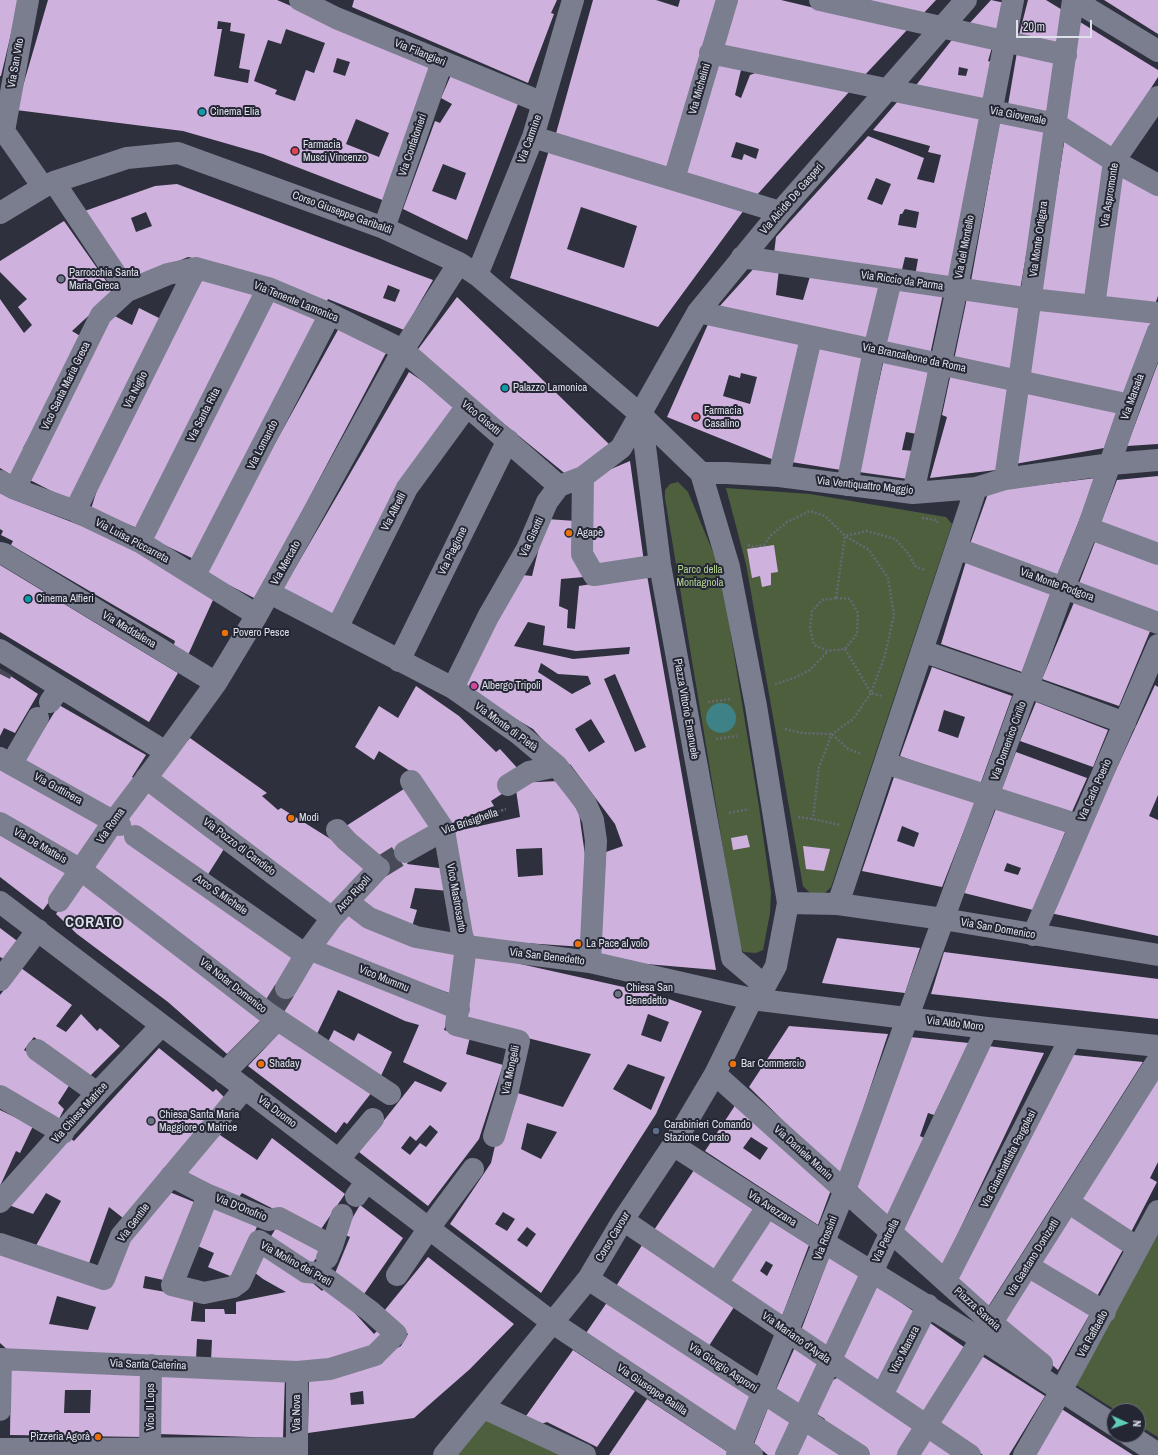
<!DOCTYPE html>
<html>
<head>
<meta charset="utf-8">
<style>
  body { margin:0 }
  #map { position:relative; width:1158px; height:1455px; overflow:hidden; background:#2e303e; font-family:"Archivo Narrow",sans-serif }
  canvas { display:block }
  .north { position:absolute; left:1106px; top:1403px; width:40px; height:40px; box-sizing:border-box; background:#242634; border:1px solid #6e707d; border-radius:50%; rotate:93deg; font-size:11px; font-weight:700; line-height:16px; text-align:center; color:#dee0ea }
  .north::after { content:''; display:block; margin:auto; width:14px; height:18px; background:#5eceb7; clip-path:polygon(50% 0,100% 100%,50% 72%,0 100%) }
  .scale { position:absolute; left:1016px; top:20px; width:76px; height:18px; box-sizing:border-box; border:2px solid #dee0ea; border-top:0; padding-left:5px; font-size:12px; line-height:14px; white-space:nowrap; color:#dee0ea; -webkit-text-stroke:3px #242634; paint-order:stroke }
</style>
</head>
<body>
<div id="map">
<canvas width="1158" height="1455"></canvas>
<div class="north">N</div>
<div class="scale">20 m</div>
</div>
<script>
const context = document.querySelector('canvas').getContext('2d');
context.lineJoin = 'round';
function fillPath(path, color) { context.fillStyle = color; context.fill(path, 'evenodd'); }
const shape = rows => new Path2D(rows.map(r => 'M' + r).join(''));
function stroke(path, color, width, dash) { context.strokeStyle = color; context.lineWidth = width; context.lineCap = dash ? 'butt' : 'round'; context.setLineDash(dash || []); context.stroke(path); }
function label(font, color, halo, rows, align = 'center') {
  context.font = font + ' "Archivo Narrow",sans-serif'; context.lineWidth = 4; context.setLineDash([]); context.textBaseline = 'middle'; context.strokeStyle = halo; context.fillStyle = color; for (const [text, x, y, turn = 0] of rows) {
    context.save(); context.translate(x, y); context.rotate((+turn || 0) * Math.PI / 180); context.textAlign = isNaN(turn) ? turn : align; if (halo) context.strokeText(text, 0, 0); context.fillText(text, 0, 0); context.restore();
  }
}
fillPath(shape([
  [678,482,688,492,720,569,759,807,771,892,770,913,763,950,756,953,743,952,739,944,665,498,665,490,670,484],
  [726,488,810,494,946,517,952,524,831,887,825,893,810,893,803,886,746,564],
  [1158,1229,1158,1437,1138,1425,1138,1411,1117,1411,1076,1385],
  [488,1415,567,1455,452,1455]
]), '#4e5f3e');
fillPath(shape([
  '706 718a15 15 0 1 1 30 0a15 15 0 1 1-30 0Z'
]), '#3e8186');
fillPath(shape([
  [0,0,19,0,1,76,0,76],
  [48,0,277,0,436,68,385,201,263,154,183,131,16,110],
  [218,21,231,23,230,31,245,34,239,68,250,70,248,83,214,76,222,29,217,29],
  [286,29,325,43,314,73,306,70,295,101,275,94,277,90,254,81,268,40,281,44],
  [337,58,350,62,345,76,333,72],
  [356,119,389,133,379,157,346,144],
  [354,0,557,0,551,13,554,14,528,83,352,7],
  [593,0,656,0,678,7,680,0,719,0,666,171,555,137],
  [738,0,781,0,907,30,863,77,722,48],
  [852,0,936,0,921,16],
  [991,0,1005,3,997,33,967,26],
  [1028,0,1046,0,1064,11,1058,49,1018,39],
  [1104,0,1158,0,1158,34],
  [1080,22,1158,70,1158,77,1112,150,1065,120],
  [955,36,993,44,988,61,994,63,985,101,913,89],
  [959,67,968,69,966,76,958,75],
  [1017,52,1056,59,1048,112,1008,105],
  [719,64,741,70,735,95,741,98,750,75,758,72,849,92,756,196,683,175],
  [736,142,759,149,756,159,744,154,742,160,731,157],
  [451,75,518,104,467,240,403,209,435,121,440,123,452,104,441,98],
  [443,164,466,173,456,200,432,191],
  [898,101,981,116,950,279,915,276,918,259,905,257,901,274,774,254,776,237,868,136,924,158,917,179,934,183,941,155,928,152,930,146,873,130],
  [876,178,891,184,882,205,867,199],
  [905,209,919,212,916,228,898,225,900,214,902,214],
  [1000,120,1048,129,1020,290,971,281],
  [1065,137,1104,163,1085,297,1041,290],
  [550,147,744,210,658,327,510,278],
  [581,207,637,226,624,268,567,249],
  [1119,172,1158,196,1158,296,1154,307,1099,299],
  [177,184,433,280,404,330,328,299,326,303,229,266,188,257,124,284,82,212,155,186],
  [146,212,152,226,136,232,131,218],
  [388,285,400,290,395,302,383,298],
  [64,221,116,295,110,296,72,331,85,339,23,448,26,450,13,476,0,468,0,299,24,333,32,325,18,307,27,299,0,272,0,261],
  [756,266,779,269,776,295,803,300,811,273,881,284,870,343,718,308],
  [205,275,263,292,137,528,91,509,109,452],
  [899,285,943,294,930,355,885,347],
  [457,297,610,445,568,476,416,352],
  [967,298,1020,304,1010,372,954,360],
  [274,299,323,317,198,561,152,539],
  [1040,307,1152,321,1125,397,1029,378],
  [139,308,167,322,73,502,26,478,109,313,132,325],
  [709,322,800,342,774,460,667,417],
  [741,373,757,377,750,404,723,396,729,375,740,378],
  [339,328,387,351,280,553,254,598,229,585,225,591,202,575],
  [816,345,867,355,841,470,791,462],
  [884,359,929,367,917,434,906,432,902,450,914,451,908,479,859,472],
  [1158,363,1158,444,1127,446],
  [409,372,459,406,338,618,283,589],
  [951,373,1009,385,996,470,930,478,947,417,942,415],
  [1027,390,1118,408,1104,448,1015,464],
  [630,461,644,562,597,567,587,554,590,478],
  [1158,476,1158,544,1100,525,1117,480],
  [1096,478,1057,576,970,544,989,491],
  [0,493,17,501,100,533,151,557,213,600,188,655,173,648,175,641,11,545,13,541,1,535,3,531,0,529],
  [546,519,576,521,584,577,561,579,559,606,568,610,567,628,575,629,579,586,647,575,716,970,600,960,606,852,623,846,615,824,570,764,567,767,533,729,461,687,522,575,532,576],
  [528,622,545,626,543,645,576,651,630,647,629,654,573,659,514,646],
  [541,663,558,674,588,676,591,684,572,694,538,672],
  [615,674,646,747,635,752,604,679],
  [591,719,605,742,589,752,575,729],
  [1095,542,1158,563,1158,614,1078,586],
  [774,545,778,572,771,573,771,585,762,587,760,576,752,578,747,549],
  [967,558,1052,590,1022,672,941,644],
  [0,565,178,673,149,722,0,632],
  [1075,600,1151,629,1119,706,1042,679],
  [932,667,1012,696,980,785,900,756],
  [944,710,965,717,958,738,938,731],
  [0,669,38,694,15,733,4,728,0,736],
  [1155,685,1158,687,1158,795,1149,816,1158,820,1158,936,1050,913],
  [416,686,459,716,496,752,500,749,520,771,505,792,491,801,494,806,450,824,419,777,379,751,374,760,355,747,379,706,398,718],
  [1036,702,1108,730,1093,767,1020,741],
  [59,705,146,755,132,777,138,781,109,814,19,763,37,740],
  [190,738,267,793,262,796,278,810,281,808,372,865,329,912,153,780],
  [1016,752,1087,778,1071,814,1001,791],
  [0,765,106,822,78,862,0,818],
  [895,774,976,800,942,887,862,871],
  [902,826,919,833,914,847,897,841],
  [559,781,579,813,585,855,584,947,466,939,448,833,520,817,515,783],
  [542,848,543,875,518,877,516,849],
  [149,785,229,841,207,876,312,955,450,1011,444,1030,470,1037,466,1054,503,1065,479,1139,428,1206,359,1152,415,1081,441,1092,447,1083,403,1062,419,1025,405,1021,338,990,315,1038,89,865],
  [430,1125,438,1132,426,1147,420,1143,410,1155,401,1148,410,1136,416,1141],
  [407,787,437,829,410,857,407,864,447,869,449,891,415,888,410,908,417,910,411,930,358,907,381,874,346,826],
  [997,806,1066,830,1033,910,964,893],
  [1007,863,1021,868,1018,875,1004,871],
  [0,830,72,871,43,910,0,877],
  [747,835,750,847,733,850,731,838],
  [803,846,830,849,824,871,806,869],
  [80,877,262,1019,227,1054,168,1002,77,934,56,914],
  [348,906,462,951,455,995,316,946],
  [0,928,20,943,8,961,0,957],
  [837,938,920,948,905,993,822,983],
  [944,952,1158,979,1158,1019,931,994],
  [471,953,655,994,702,1011,656,1114,541,1293,450,1224,491,1163,508,1090,563,1107,591,1054,464,1022],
  [648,1014,669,1022,661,1042,641,1035],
  [628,1064,665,1077,651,1110,613,1089],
  [527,1123,557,1132,541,1159,521,1149],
  [503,1212,515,1219,507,1231,495,1224],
  [527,1227,536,1234,527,1247,517,1240],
  [21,968,72,1005,56,1026,66,1032,81,1014,97,1031,100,1028,120,1046,87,1079,34,1037,24,1050,72,1081,58,1103,64,1109,57,1123,0,1091,0,995],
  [789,1026,888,1034,842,1173,835,1172,749,1087],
  [283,1029,372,1092,347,1124,344,1122,336,1133,248,1066],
  [334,1030,354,1041,358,1033,392,1052,380,1078,326,1046],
  [910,1037,969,1043,934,1115,928,1113,920,1136,924,1138,888,1216,856,1186],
  [988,1046,1044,1053,942,1267,902,1229],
  [159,1048,213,1092,216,1089,228,1101,123,1218,109,1207,88,1266,34,1249,61,1201,46,1193,33,1214,6,1204,68,1137,74,1141],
  [1065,1054,1143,1062,988,1307,958,1279],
  [1158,1067,1158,1162,1150,1178,1157,1182,1129,1236,1076,1198],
  [738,1101,832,1187,818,1225,705,1151],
  [751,1137,768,1148,760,1160,743,1148],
  [0,1110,33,1126,20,1153,16,1151,0,1186],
  [214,1131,257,1160,272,1138,345,1194,319,1232,242,1193,235,1202,181,1174],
  [694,1170,754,1210,712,1274,652,1233],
  [167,1191,199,1204,168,1281,145,1276,143,1288,194,1297,191,1321,205,1322,205,1309,224,1309,225,1314,236,1314,236,1302,286,1292,263,1279,250,1269,261,1250,307,1278,322,1291,328,1284,374,1334,378,1330,383,1335,368,1347,327,1364,211,1361,212,1340,197,1339,196,1360,10,1352,0,1343,0,1253,110,1285,126,1237],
  [57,1296,96,1307,88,1330,49,1324],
  [212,1201,259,1222,235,1278,208,1267,214,1253,193,1244],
  [360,1205,403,1238,362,1297,333,1278,350,1237,343,1234],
  [1070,1212,1125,1246,1095,1300,1037,1263],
  [769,1220,809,1245,781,1319,728,1283],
  [766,1261,773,1265,767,1276,760,1271],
  [279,1223,323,1249,308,1269,267,1243],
  [644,1242,736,1304,705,1352,613,1291],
  [428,1257,514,1324,470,1369,414,1418,308,1433,309,1379,383,1363,381,1357,401,1346,408,1334,384,1311],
  [363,1391,364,1404,351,1405,350,1393],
  [829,1257,860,1277,827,1349,800,1333],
  [1029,1276,1091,1312,1058,1370,1000,1320],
  [874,1284,919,1315,882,1387,841,1359],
  [610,1298,753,1393,735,1434,584,1336],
  [926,1320,964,1347,923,1414,888,1391],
  [795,1347,822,1364,800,1411,774,1394],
  [573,1350,635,1391,597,1447,547,1422,538,1425,526,1416],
  [977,1353,1045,1396,1009,1455,983,1455,937,1422],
  [11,1368,142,1370,142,1437,10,1435],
  [65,1390,91,1390,90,1413,64,1413],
  [160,1372,285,1376,283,1438,158,1434],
  [839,1377,915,1427,897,1455,868,1455,822,1425,825,1419,815,1413,833,1380],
  [647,1399,728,1452,727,1455,609,1455],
  [770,1403,796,1420,778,1455,768,1455,754,1444],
  [1057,1406,1133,1455,1032,1455],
  [808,1428,849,1455,796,1455],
  [930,1436,958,1455,917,1455]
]), '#cfb1dd');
stroke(shape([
  [0,674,2,670],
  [379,868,405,852],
  [273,1009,286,988]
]), '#484a58', 22, [22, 11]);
stroke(shape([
  [922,518,936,520,938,523],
  [748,545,754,547,764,545,770,536,787,522,810,511,825,516,845,536,869,550,888,578,894,615,885,655,871,693,853,719,832,734,819,767,813,819],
  [836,598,845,536,867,531,895,539,908,553,915,566,924,570],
  [836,598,850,599,858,613,857,634,845,649,828,651,814,645,810,628,812,611,822,600,836,598],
  [845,649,871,693,882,696],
  [775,684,794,678,810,670,828,651],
  [708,702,731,699],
  [785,729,802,733,832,734,848,749,862,754],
  [716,739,737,736],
  [729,813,749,809],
  [798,817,813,819,840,825],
  [467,822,506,809]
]), '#666874', 2.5, [2, 2]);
stroke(shape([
  [28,0,4,131,43,187],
  [300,0,336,18,543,103],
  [820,0,1066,55],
  [1074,0,1158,51],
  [710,53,1056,124,1114,161,1158,185],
  [533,137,780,212],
  [674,179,727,0],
  [54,182,127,291,168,274,196,268,268,288,330,314,403,350,559,486],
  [0,213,43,187,54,182,127,158,178,153,384,228,459,263,477,275,641,415,701,473,726,473,779,476,913,493,976,488,1005,479,1111,464,1158,460],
  [384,228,442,62],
  [742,257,1031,299,1158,313],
  [477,275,533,137,573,0],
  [1094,306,1114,161,1158,97],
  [698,312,1130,405],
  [641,415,660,565,732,958,765,986],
  [779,476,811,338],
  [583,477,582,554,594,575,660,565],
  [1005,479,1073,0],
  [0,481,15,489,75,511,140,542,257,615],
  [847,485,874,350,891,280],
  [15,489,101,315,127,291],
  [913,493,957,288,1013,0],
  [75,511,196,268],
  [1088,528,1158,554],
  [140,542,268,288],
  [956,548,1158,623],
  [0,553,4,554,216,683],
  [195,575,330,314],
  [270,593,453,688,519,734,557,766,585,802,593,820,596,841,590,962],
  [337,628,407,488,467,406],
  [0,650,166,752,216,683,257,615,403,350,459,263],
  [922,651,1028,687,1125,723],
  [399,661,508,440],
  [453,688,488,617,527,549,547,502,559,486,583,477,621,448,698,312,780,212,966,0],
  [50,702,60,687],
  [0,758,120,825],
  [12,763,38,718],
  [885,763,1079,825],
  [146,778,332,918],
  [411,781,444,830,462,935,466,946,456,1025,519,1041,508,1090,494,1136],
  [508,785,529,772,557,766],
  [0,823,81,870,269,1014,390,1094],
  [337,830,347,841,374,864,376,869],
  [135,836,306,955],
  [405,852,444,830],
  [59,901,114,821,166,752],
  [0,902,553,1323,752,1455],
  [348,902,369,918,416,937,466,946,590,962,752,999,987,1028,1158,1046],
  [788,903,838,904,943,919,1158,955],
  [838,904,976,488],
  [1033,935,1158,645],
  [309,949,459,1009],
  [0,980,38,930],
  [286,988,309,949,332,918,379,868],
  [37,1050,97,1093],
  [224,1073,277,1020],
  [715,1074,991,1322,1042,1364],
  [0,1096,63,1133],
  [673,1145,825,1243,981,1339,1114,1425],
  [339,1159,373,1119],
  [171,1176,208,1195,269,1220,279,1218,332,1246],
  [356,1196,367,1181],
  [0,1202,97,1093,161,1026],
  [1068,1202,1138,1248],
  [623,1220,970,1455],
  [0,1244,104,1279,121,1236,245,1088],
  [327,1258,332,1246,342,1215],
  [1028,1266,1105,1312],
  [397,1275,429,1228,473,1169],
  [588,1279,859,1455],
  [946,1280,1071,1037],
  [717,1283,767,1207],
  [0,1359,297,1372,330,1369,375,1355,396,1334,370,1311,319,1273,306,1272,259,1241,240,1282,233,1287,204,1293,172,1285,208,1195],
  [297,1372,297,1455],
  [882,1395,928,1305],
  [484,1408,585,1455],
  [0,1410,1,1360],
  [1129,1435,1158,1454],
  [0,1449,297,1448],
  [150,1449,151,1365],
  [444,1455,588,1279,623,1220,673,1145,715,1074,752,999,765,986,776,966,788,903,756,706,729,567,701,473],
  [737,1455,845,1190,1064,587,1088,528,1130,405,1158,331],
  [786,1455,987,1028],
  [908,1455,1158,1060],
  [1024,1455,1061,1391,1158,1211]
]), '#7b7e8f', 22);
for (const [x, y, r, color] of [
  [202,112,4,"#0f9aa8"],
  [295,151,4,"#e0444e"],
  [61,279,4,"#6b7280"],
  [505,388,4,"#0f9aa8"],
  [696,417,4,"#e0444e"],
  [569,533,4,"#e8710a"],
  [28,599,4,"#0f9aa8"],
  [225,633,4,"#e8710a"],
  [474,686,4,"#d1479c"],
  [291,818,4,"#e8710a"],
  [578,944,4,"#e8710a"],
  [618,994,4,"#6b7280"],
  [261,1064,4,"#e8710a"],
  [733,1064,4,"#e8710a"],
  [151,1121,4,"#6b7280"],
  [656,1131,4,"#5c6f8a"],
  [98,1437,4,"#e8710a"]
]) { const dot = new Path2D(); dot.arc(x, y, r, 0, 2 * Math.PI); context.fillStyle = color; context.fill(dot); stroke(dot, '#242634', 1.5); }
label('11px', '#dee0ea', '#242634', [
  ["Via Filangieri",420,53,22],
  ["Via San Vito",16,63,-80],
  ["Via Michelini",700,89,-74],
  ["Via Giovenale",1018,116,11],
  ["Via Carmine",530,139,-70],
  ["Via Confalonieri",413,145,-71],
  ["Via Aspromonte",1110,195,-81],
  ["Via Alcide De Gasperi",792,199,-49],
  ["Corso Giuseppe Garibaldi",342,213,20],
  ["Via Monte Ortigara",1039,239,-82],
  ["Via del Montello",965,247,-79],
  ["Via Riccio da Parma",902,281,8],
  ["Via Tenente Lamonica",296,302,22],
  ["Via Brancaleone da Roma",914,358,12],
  ["Vico Santa Maria Greca",66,386,-64],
  ["Via Niglio",136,390,-63],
  ["Via Marsala",1133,397,-70],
  ["Via Santa Rita",204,415,-63],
  ["Vico Gisotti",481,418,40],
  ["Via Lomando",263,445,-63],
  ["Via Ventiquattro Maggio",865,486,6],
  ["Via Altrelli",394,512,-63],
  ["Via Gisotti",532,537,-65],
  ["Via Luisa Piccarreta",132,541,28],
  ["Via Piagione",453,551,-64],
  ["Via Mercato",286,563,-61],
  ["Via Monte Podgora",1057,585,20],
  ["Via Maddalena",129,630,31],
  ["Piazza Vittorio Emanuele",686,709,80],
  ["Via Monte di Pietà",506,727,36],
  ["Via Domenico Cirillo",1009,741,-70],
  ["Via Guttinera",58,789,29],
  ["Via Carlo Poerio",1095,790,-66],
  ["Via Brisighella",470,822,-19],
  ["Via Roma",111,826,-55],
  ["Via De Matteis",40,846,30],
  ["Via Pozzo di Candido",239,847,37],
  ["Arco Ripoli",354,894,-48],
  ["Arco S.Michele",221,895,35],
  ["Vico Mastrosanto",456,898,80],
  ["Via San Domenico",998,929,10],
  ["Via San Benedetto",547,957,7],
  ["Vico Mummu",384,979,22],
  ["Via Notar Domenico",233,986,38],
  ["Via Aldo Moro",955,1024,7],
  ["Via Mongelli",511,1070,-78],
  ["Via Duomo",277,1112,37],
  ["Via Chiesa Matrice",80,1113,-48],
  ["Via Daniele Manin",803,1153,42],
  ["Via Giambattista Pergolesi",1009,1159,-63],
  ["Via D'Onofrio",241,1208,22],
  ["Via Avezzana",772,1209,33],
  ["Via Gentile",134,1223,-53],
  ["Corso Cavour",613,1237,-59],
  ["Via Rossini",826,1238,-69],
  ["Via Petrella",886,1241,-64],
  ["Via Gaetano Donizetti",1033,1258,-58],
  ["Via Molino dei Preti",296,1264,29],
  ["Piazza Savoia",977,1309,42],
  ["Via Raffaello",1093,1334,-61],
  ["Via Mariano d'Ayala",796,1338,35],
  ["Vico Manara",905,1350,-63],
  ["Via Santa Caterina",148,1365,2],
  ["Via Giorgio Asproni",723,1368,33],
  ["Via Giuseppe Balilla",652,1390,34],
  ["Vico II Lops",151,1407,-90],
  ["Via Nova",297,1413,-90]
]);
label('11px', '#dee0ea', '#242634', [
  ["Cinema Elia",210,112],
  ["Farmacia",303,145],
  ["Musci Vincenzo",303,158],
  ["Parrocchia Santa",69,273],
  ["Maria Greca",69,286],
  ["Palazzo Lamonica",513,388],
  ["Farmacia",704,411],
  ["Casalino",704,424],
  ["Agapè",577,533],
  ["Cinema Alfieri",36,599],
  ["Povero Pesce",233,633],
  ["Albergo Tripoli",482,686],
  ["Modì",299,818],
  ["La Pace al volo",586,944],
  ["Chiesa San",626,988],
  ["Benedetto",626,1001],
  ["Shaday",269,1064],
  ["Bar Commercio",741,1064],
  ["Chiesa Santa Maria",159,1115],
  ["Maggiore o Matrice",159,1128],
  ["Carabinieri Comando",664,1125],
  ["Stazione Corato",664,1138],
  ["Pizzeria Agorà",90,1437,"right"]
], 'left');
label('11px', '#b0d28e', '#242634', [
  ["Parco della",700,570],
  ["Montagnola",700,583]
]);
context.letterSpacing = '1px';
label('bold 15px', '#dee0ea', '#242634', [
  ["CORATO",94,923]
]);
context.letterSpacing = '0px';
</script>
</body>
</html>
